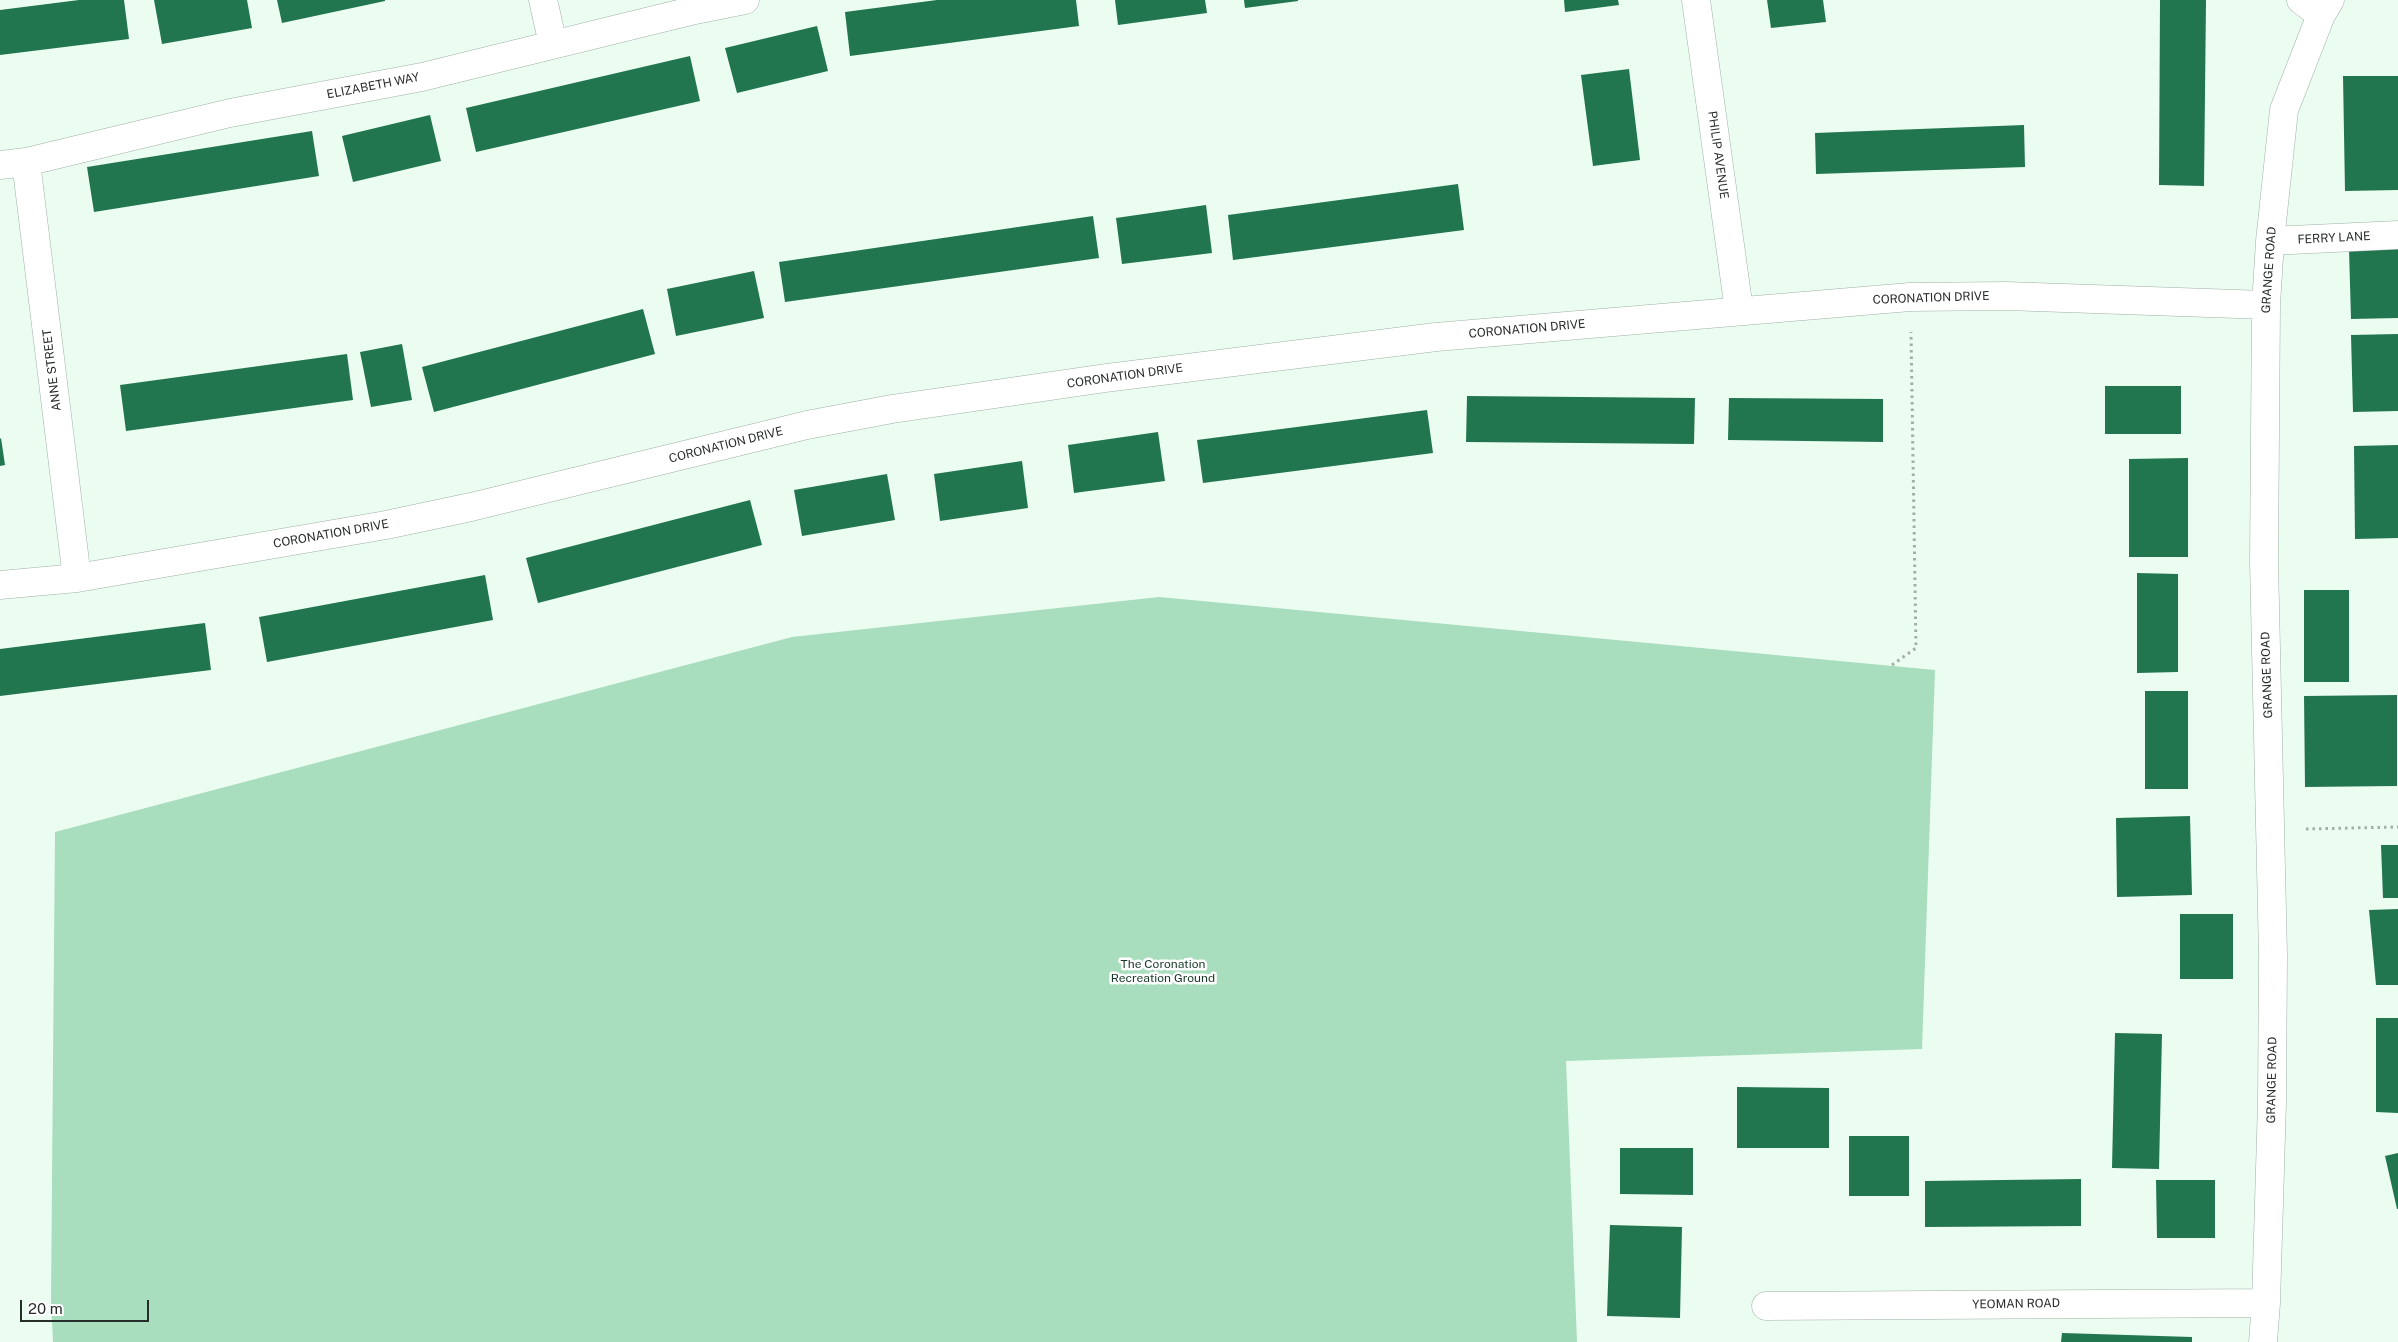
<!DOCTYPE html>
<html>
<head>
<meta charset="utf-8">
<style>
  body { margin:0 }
  #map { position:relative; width:2398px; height:1342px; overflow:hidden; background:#ebfcf1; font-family:"Public Sans",sans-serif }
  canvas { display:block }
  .scale { position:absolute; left:20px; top:1300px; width:129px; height:22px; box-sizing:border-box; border:2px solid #272d29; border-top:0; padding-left:6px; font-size:15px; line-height:18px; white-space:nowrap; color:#272d29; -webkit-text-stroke:4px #fff; paint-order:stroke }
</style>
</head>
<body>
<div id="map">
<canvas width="2398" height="1342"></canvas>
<div class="scale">20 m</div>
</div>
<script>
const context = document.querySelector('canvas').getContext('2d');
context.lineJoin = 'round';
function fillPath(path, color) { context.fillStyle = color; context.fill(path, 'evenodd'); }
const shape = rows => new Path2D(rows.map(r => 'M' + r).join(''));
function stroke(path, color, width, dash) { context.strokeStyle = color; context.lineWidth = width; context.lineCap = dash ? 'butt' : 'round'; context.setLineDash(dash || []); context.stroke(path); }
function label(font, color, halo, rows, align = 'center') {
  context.font = font + ' "Public Sans",sans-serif'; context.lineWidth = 5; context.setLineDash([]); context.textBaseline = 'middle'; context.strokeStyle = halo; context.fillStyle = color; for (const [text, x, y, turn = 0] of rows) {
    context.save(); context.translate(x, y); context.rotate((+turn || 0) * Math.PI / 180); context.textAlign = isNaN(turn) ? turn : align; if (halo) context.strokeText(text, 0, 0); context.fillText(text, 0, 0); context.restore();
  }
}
fillPath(shape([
  [1159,597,1935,670,1922,1049,1566,1061,1577,1342,53,1342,51,1300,55,832,792,637]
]), '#a8ddbe');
fillPath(shape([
  [79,0,124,0,129,39,0,55,0,10],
  [154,0,247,0,252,28,162,44],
  [277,0,385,0,385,1,282,23],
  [937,0,1076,0,1079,26,850,56,845,12],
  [1115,0,1205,0,1207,13,1118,25],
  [1244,0,1298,0,1298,1,1245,8],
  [1564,0,1618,0,1619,5,1565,12],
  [1767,0,1823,0,1826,22,1771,28],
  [2160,0,2206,0,2204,186,2159,185],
  [817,26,828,71,737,93,725,48],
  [690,56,700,101,476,152,466,108],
  [1629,69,1640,160,1593,166,1581,75],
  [2343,76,2398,76,2398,190,2345,191],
  [430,115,441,161,353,182,342,136],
  [2024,125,2025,167,1816,174,1815,133],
  [312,131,319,176,94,212,87,167],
  [1458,184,1464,230,1233,260,1228,215],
  [1206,205,1212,253,1122,264,1116,218],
  [1093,216,1099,258,785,302,779,262],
  [2398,248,2398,318,2351,319,2349,249],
  [754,271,764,318,676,336,667,289],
  [643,309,655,354,434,412,422,367],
  [2398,334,2398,411,2353,412,2351,335],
  [402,344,412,400,371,407,360,352],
  [347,354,353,400,126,431,120,385],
  [2105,386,2181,386,2181,434,2105,434],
  [1467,396,1695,398,1694,444,1466,442],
  [1729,398,1883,399,1883,442,1728,440],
  [1427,410,1433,453,1203,483,1197,440],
  [1158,432,1165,481,1074,493,1068,445],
  [1,438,5,465,0,466,0,439],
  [2398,445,2398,538,2355,539,2354,446],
  [2188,458,2188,557,2129,557,2129,459],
  [1022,461,1028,508,940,521,934,474],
  [887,474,895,520,802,536,794,490],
  [750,500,762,545,538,603,526,558],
  [2137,573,2178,574,2178,672,2137,673],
  [485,575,493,620,267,662,259,617],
  [2304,590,2349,590,2349,682,2304,682],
  [205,623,211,670,0,696,0,649],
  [2145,691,2188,691,2188,789,2145,789],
  [2397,695,2397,786,2305,787,2304,696],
  [2190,816,2192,895,2117,897,2116,818],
  [2381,845,2398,845,2398,898,2383,898],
  [2398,909,2398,985,2376,985,2369,910],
  [2180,914,2233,914,2233,979,2180,979],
  [2376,1018,2398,1018,2398,1113,2376,1112],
  [2115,1033,2162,1034,2159,1169,2112,1168],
  [1737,1087,1829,1088,1829,1148,1737,1148],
  [1849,1136,1909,1136,1909,1196,1849,1196],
  [1620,1148,1693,1148,1693,1195,1620,1194],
  [2398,1153,2398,1209,2397,1209,2385,1156],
  [2081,1179,2081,1226,1925,1227,1925,1181],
  [2156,1180,2215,1180,2215,1238,2157,1238],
  [1610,1225,1682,1227,1680,1318,1607,1316],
  [2062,1333,2192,1337,2192,1342,2061,1342]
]), '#22764f');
const minor = shape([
  [543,0,553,44],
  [1696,0,1739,310],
  [2301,0,2321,15],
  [26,162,77,578],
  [0,165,26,162,230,113,422,77,695,10,745,0],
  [2270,241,2398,235],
  [0,585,77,578,386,525,471,507,807,425,892,409,1106,378,1436,337,1910,297,2006,296,2266,305],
  [1766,1306,2266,1303],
  [2263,1342,2266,1303,2272,1102,2273,956,2264,562,2266,305,2270,241,2284,110,2321,15,2330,0]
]);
stroke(minor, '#a0b0a6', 29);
stroke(shape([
  [1892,665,1916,648,1911,332],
  [2306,829,2398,827]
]), '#a2afa6', 3, [2.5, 4]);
stroke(minor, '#fff', 28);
label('12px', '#272d29', '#fff', [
  ["ELIZABETH WAY",373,86,-11],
  ["PHILIP AVENUE",1718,155,82],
  ["FERRY LANE",2334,238,-3],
  ["GRANGE ROAD",2269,270,-86],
  ["CORONATION DRIVE",1931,298,-2],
  ["CORONATION DRIVE",1527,329,-5],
  ["ANNE STREET",52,370,-97],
  ["CORONATION DRIVE",1125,376,-8],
  ["CORONATION DRIVE",726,445,-14],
  ["CORONATION DRIVE",331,534,-10],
  ["GRANGE ROAD",2267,675,-92],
  ["GRANGE ROAD",2272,1080,-89],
  ["YEOMAN ROAD",2016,1304,-1]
]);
label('12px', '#163927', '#fff', [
  ["The Coronation",1163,964],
  ["Recreation Ground",1163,978]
]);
</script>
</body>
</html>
